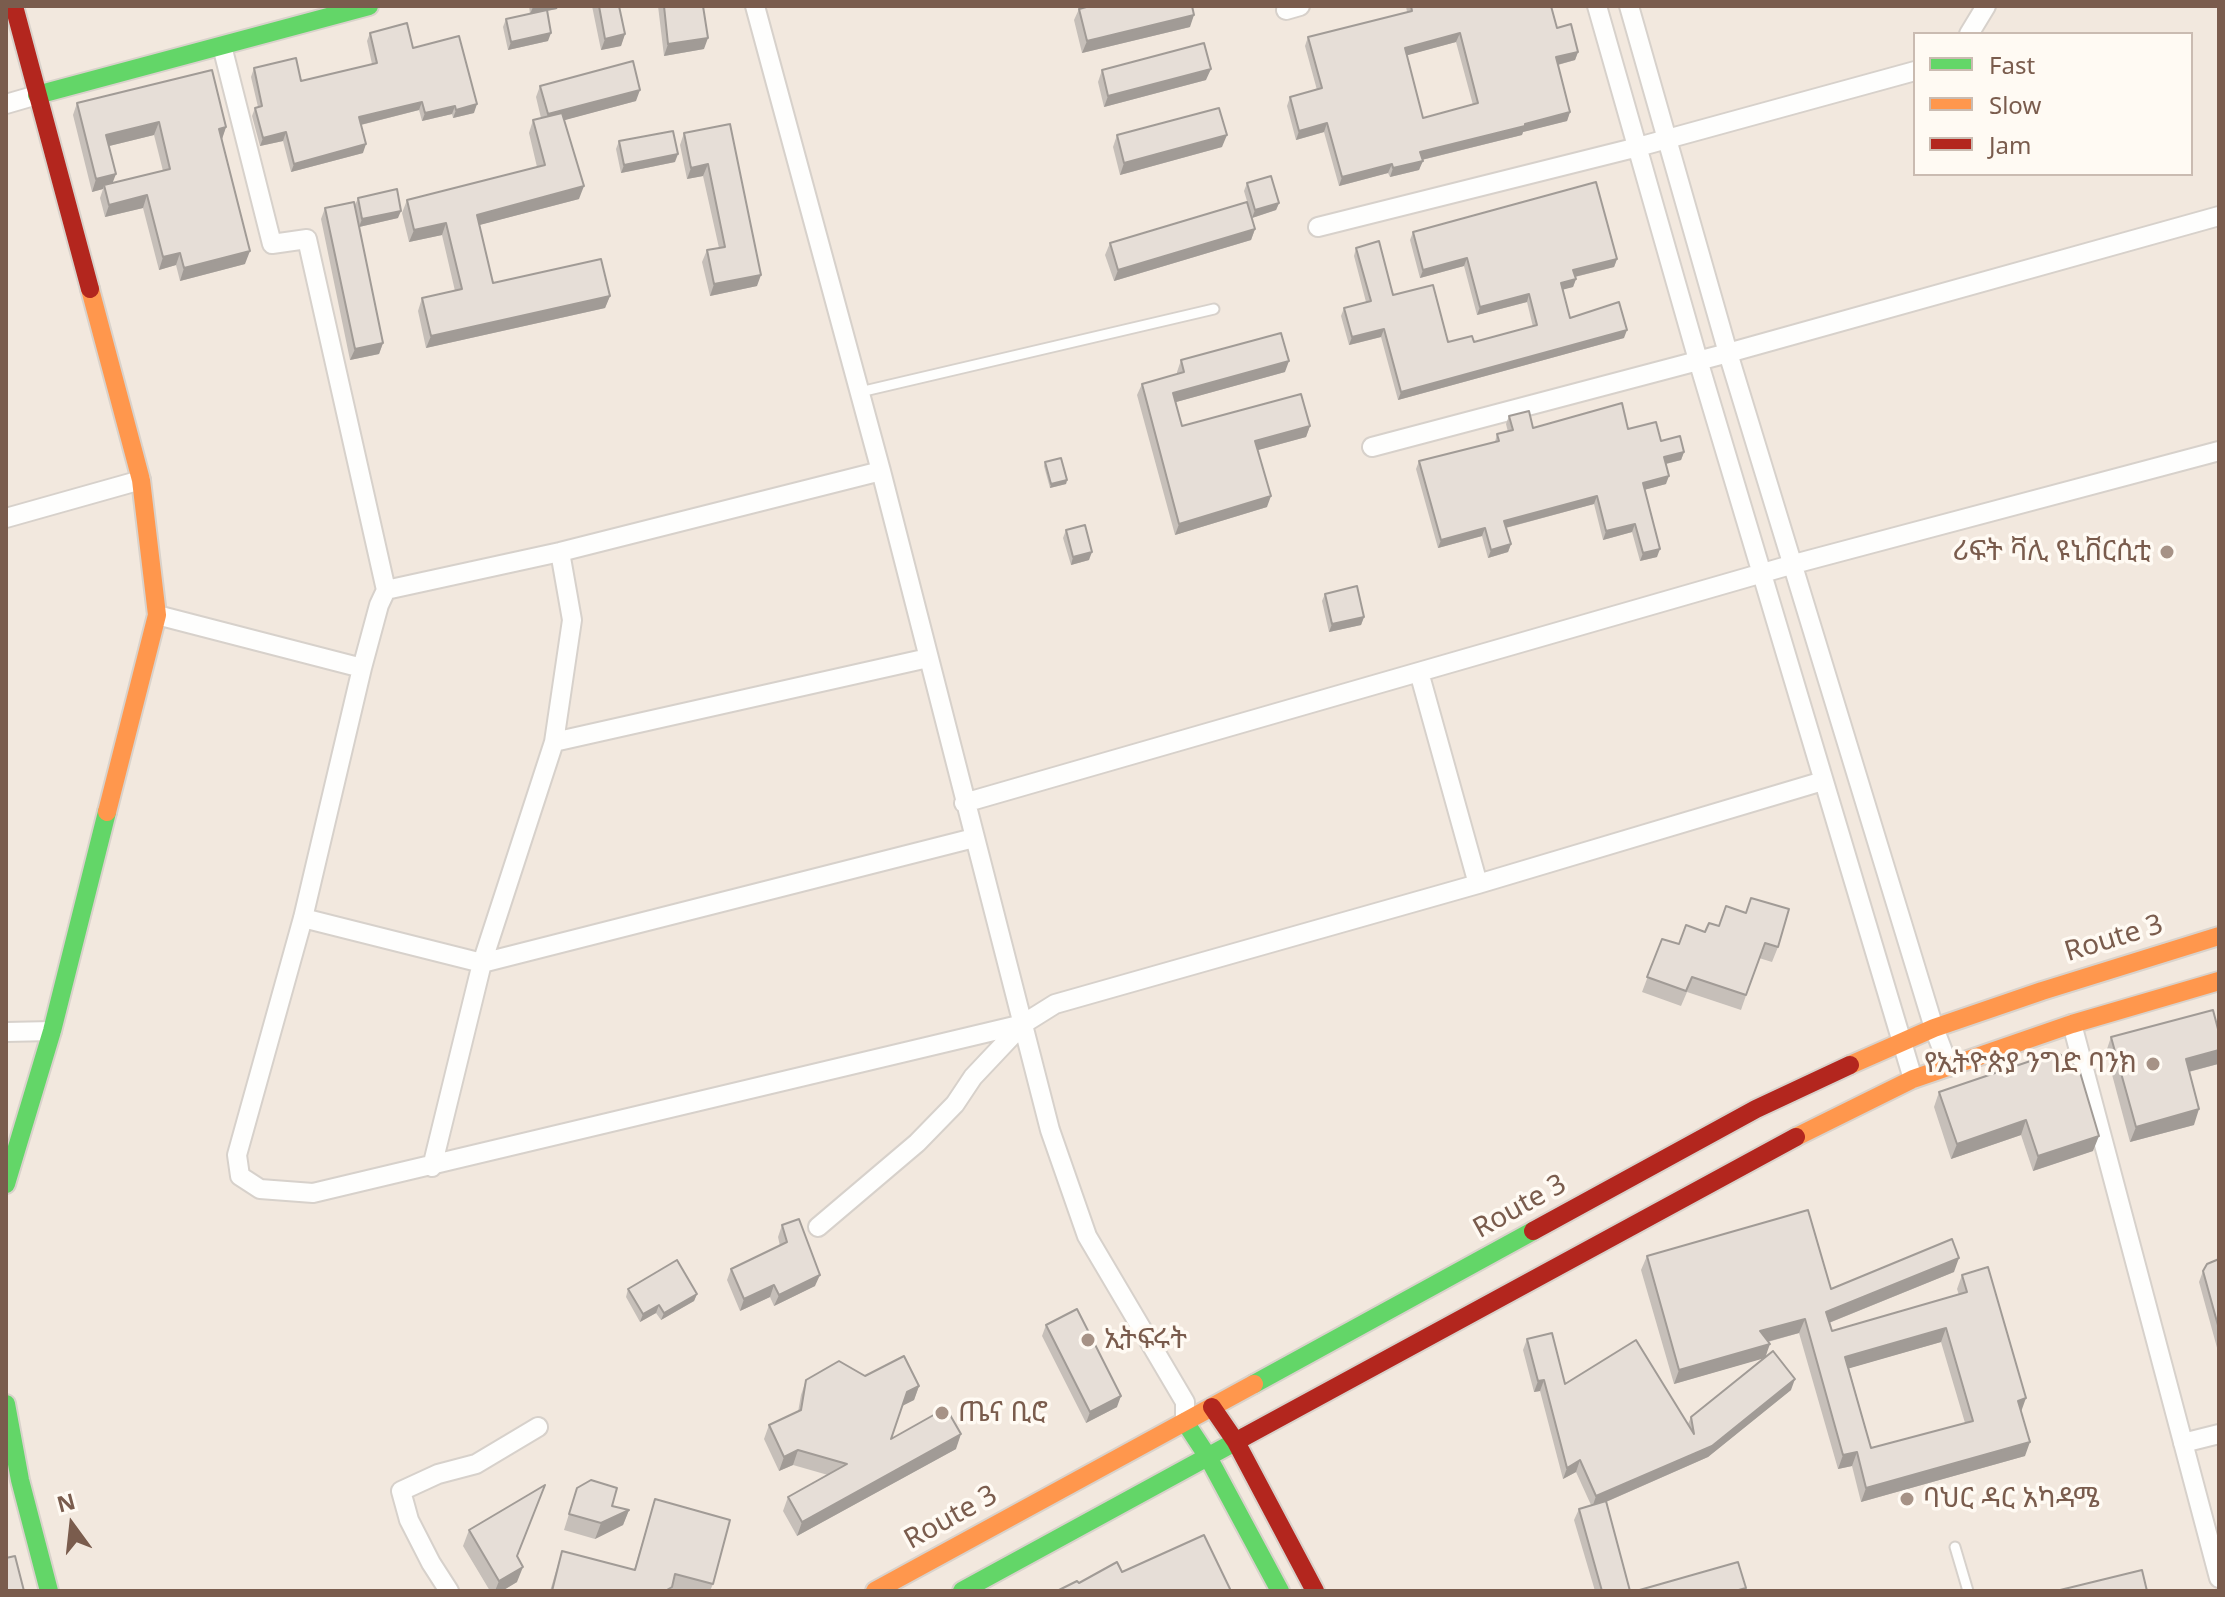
<!DOCTYPE html>
<html>
<head>
<meta charset="utf-8">
<style>
  body { margin:0 }
  #map { position:relative; width:2225px; height:1597px; overflow:hidden; background:#f9f5f0; font-family:"Noto Sans",sans-serif }
  canvas { display:block }
  .frame { position:absolute; inset:0; border:8px solid #7a5c4d; pointer-events:none }
  .legend { position:absolute; left:1913px; top:32px; width:280px; height:144px; box-sizing:border-box; background:#fffaf3; border:2px solid #cabbb1; margin:0; padding:10px 14px; list-style:none; font-size:24px; color:#7a5c4d }
  .legend li { display:flex; align-items:center; gap:16px; height:40px }
  .legend b { width:40px; border:2px solid #cabbb1 }
  .north { position:absolute; left:32px; top:1485px; width:80px; height:80px; -webkit-text-stroke:6px #fffaf3; paint-order:stroke; rotate:345deg; font-size:22px; font-weight:700; line-height:32px; text-align:center; color:#7a5c4d }
  .north::after { content:''; display:block; margin:auto; width:28px; height:36px; background:#7a5c4d; clip-path:polygon(50% 0,100% 100%,50% 72%,0 100%) }
</style>
</head>
<body>
<div id="map">
<canvas width="2225" height="1597"></canvas>
<div class="frame"></div>
<ul class="legend">
<li><b style="height:10px;background:#63d668"></b>Fast</li>
<li><b style="height:10px;background:#ff974d"></b>Slow</li>
<li><b style="height:10px;background:#b3261e"></b>Jam</li>
</ul>
<div class="north">N</div>
</div>
<script>
const context = document.querySelector('canvas').getContext('2d');
context.lineJoin = 'round';
function fillPath(path, color) { context.fillStyle = color; context.fill(path, 'evenodd'); }
const shape = rows => new Path2D(rows.map(r => 'M' + r).join(''));
function stroke(path, color, width, dash) { context.strokeStyle = color; context.lineWidth = width; context.lineCap = dash ? 'butt' : 'round'; context.setLineDash(dash || []); context.stroke(path); }
function label(font, color, halo, rows, align = 'center') {
  context.font = font + ' "Noto Sans","Noto Sans Ethiopic",sans-serif'; context.lineWidth = 7; context.setLineDash([]); context.textBaseline = 'middle'; context.strokeStyle = halo; context.fillStyle = color; for (const [text, x, y, turn = 0] of rows) {
    context.save(); context.translate(x, y); context.rotate((+turn || 0) * Math.PI / 180); context.textAlign = isNaN(turn) ? turn : align; if (halo) context.strokeText(text, 0, 0); context.fillText(text, 0, 0); context.restore();
  }
}
fillPath(shape([
  [6,6,2219,6,2219,1591,6,1591],
  [1915,34,2191,34,2191,174,1915,174]
]), '#f2e8de');
const lane = shape([
  [860,392,1214,309],
  [1955,1547,1968,1591]
]);
const street = shape([
  [755,6,881,471,1050,1130,1087,1236,1185,1402,1185,1422],
  [1597,6,1698,360,1913,1079],
  [1629,6,1728,353,1934,1028,1949,1067],
  [1286,10,1300,6],
  [1969,34,1986,6],
  [222,46,272,244,307,239,386,590,379,605,362,668,303,918,237,1155,240,1176,260,1189,313,1193,1023,1024],
  [6,104,37,95],
  [1318,227,1638,147,1915,71],
  [1372,447,1728,353,2219,216],
  [6,518,141,480],
  [386,590,560,552,881,471],
  [157,615,362,668],
  [1419,672,1478,884],
  [554,742,928,658],
  [964,803,1794,564,2219,451],
  [303,918,482,963,974,838],
  [2072,1024,2219,1578],
  [6,1032,52,1031],
  [432,1167,482,963,554,742,572,620,560,552],
  [818,1227,917,1143,955,1104,973,1077,1023,1024,1055,1004,1478,884,1823,781],
  [2183,1443,2219,1434],
  [449,1591,431,1563,409,1520,401,1491,438,1474,476,1464,538,1427]
]);
const fast = shape([
  [37,95,369,6],
  [6,1184,52,1031,107,812],
  [1254,1384,1533,1231],
  [6,1404,20,1480,49,1591],
  [1185,1422,1208,1457,1280,1591],
  [962,1591,1244,1437]
]);
const slow = shape([
  [90,289,141,480,157,615,107,812],
  [1850,1065,1934,1028,2042,991,2219,936],
  [1796,1137,1913,1079,2072,1024,2219,981],
  [875,1591,1254,1384]
]);
const jam = shape([
  [14,6,90,289],
  [1533,1231,1756,1109,1850,1065],
  [1212,1407,1236,1442,1315,1591],
  [1244,1437,1796,1137]
]);
stroke(lane, '#d7d1cb', 13);
stroke(street, '#d7d1cb', 22);
stroke(fast, '#d9d2cb', 22);
stroke(slow, '#d9d2cb', 22);
stroke(jam, '#d9d2cb', 22);
stroke(lane, '#fefefd', 9);
stroke(street, '#fefefd', 18);
stroke(fast, '#63d668', 18);
stroke(slow, '#ff974d', 18);
stroke(jam, '#b3261e', 18);
fillPath(shape([
  [529,6,558,6,557,9,547,11,548,41,508,50,503,27,506,19,530,14],
  [592,6,619,6,625,34,621,46,601,50],
  [658,6,703,6,704,49,664,56],
  [1406,6,1551,6,1557,28,1578,52,1575,60,1558,65,1570,112,1567,121,1523,132,1522,135,1422,160,1419,170,1390,177,1388,173,1339,186,1324,132,1296,140,1287,106,1290,97,1317,90,1305,46,1308,37,1407,12],
  [1456,42,1473,105,1423,118,1407,55],
  [1079,9,1190,27,1082,53,1074,20],
  [370,33,413,48,474,113,453,118,452,114,422,121,419,110,361,125,363,153,291,172,283,141,260,146,252,116,255,108,258,107,251,77,254,68,301,81,372,64,367,41],
  [1102,70,1206,80,1104,107,1098,82],
  [540,86,636,101,564,120,579,199,479,225,493,283,610,296,605,308,426,348,418,311,422,298,455,291,442,235,409,242,402,213,407,200,537,167,529,133,533,120,541,118,536,97],
  [77,103,226,127,222,139,245,264,180,281,176,265,159,270,143,208,105,217,100,198,103,189,92,192,73,115],
  [154,135,163,171,113,183,109,146],
  [730,124,757,286,710,296,702,262,707,250,719,248,703,176,687,179,680,145,684,133],
  [1117,135,1222,147,1120,175,1113,147],
  [619,141,675,162,621,173,616,149],
  [1247,183,1279,203,1276,210,1252,218,1244,191],
  [358,198,398,218,359,227,355,205],
  [325,208,383,343,379,354,350,360,321,219],
  [1255,229,1251,240,1114,281,1105,255,1110,243],
  [1413,232,1617,259,1614,267,1575,277,1576,279,1573,287,1563,289,1570,318,1624,338,1398,400,1381,337,1349,345,1341,316,1344,308,1366,302,1354,256,1356,248,1393,295,1448,342,1474,342,1533,327,1527,302,1477,315,1464,266,1420,278,1410,240],
  [1181,360,1285,372,1176,402,1182,426,1310,426,1306,437,1258,450,1267,507,1175,535,1137,395,1142,384,1177,374,1177,372],
  [1509,416,1533,428,1628,429,1661,441,1684,452,1681,460,1666,464,1666,484,1644,490,1657,557,1640,561,1632,532,1603,540,1594,504,1506,528,1511,544,1508,552,1488,558,1482,536,1438,548,1416,469,1419,461,1495,442,1497,434,1508,432,1506,424],
  [1045,462,1067,480,1066,484,1050,488,1044,466],
  [1066,530,1089,560,1071,565,1063,538],
  [1325,594,1364,617,1361,625,1329,632,1322,601],
  [1751,898,1778,947,1772,962,1759,958,1741,1010,1687,992,1681,1006,1642,992,1662,939,1679,944,1705,932,1746,913],
  [2219,1033,2219,1061,2218,1064,2189,1072,2194,1125,2130,1142,2106,1052,2111,1037],
  [2057,1052,2093,1151,2033,1171,2021,1135,1951,1159,1934,1107,1939,1092],
  [782,1225,815,1286,774,1306,770,1297,740,1311,727,1280,731,1269,780,1246,778,1237],
  [1647,1256,1831,1289,1954,1272,1829,1323,1832,1331,1959,1295,1957,1289,1962,1275,2021,1412,2025,1456,1861,1502,1852,1466,1838,1469,1799,1333,1768,1342,1766,1356,1791,1390,1708,1457,1606,1502,1630,1591,1595,1591,1574,1520,1579,1509,1591,1505,1576,1472,1563,1479,1540,1391,1534,1392,1523,1350,1527,1339,1565,1384,1688,1424,1691,1417,1763,1358,1674,1384,1641,1270],
  [1941,1342,1965,1423,1871,1448,1849,1368],
  [2219,1259,2219,1355,2199,1282,2203,1271],
  [628,1289,697,1294,694,1301,661,1320,656,1313,640,1322,626,1297],
  [1046,1325,1117,1407,1086,1423,1042,1336],
  [865,1376,919,1386,914,1400,902,1406,891,1439,956,1449,797,1536,783,1511,788,1497,828,1475,793,1465,779,1471,764,1439,769,1425,798,1412,801,1395,806,1380],
  [577,1488,612,1506,629,1510,623,1525,595,1539,564,1530],
  [655,1499,713,1584,710,1591,675,1591,671,1590,670,1591,550,1591,562,1551,634,1570],
  [469,1530,517,1556,517,1582,502,1591,490,1591,463,1546]
]), '#c6bfb9');
fillPath(shape([
  [558,6,557,9,530,14,533,7],
  [1194,15,1190,27,1082,53,1087,41],
  [551,33,548,41,508,50,511,42],
  [1460,33,1456,42,1401,57,1405,48],
  [625,34,621,46,601,50,605,39],
  [708,38,704,49,664,56,668,44],
  [1578,52,1575,60,1553,66,1556,57],
  [1211,69,1206,80,1104,107,1108,96],
  [640,90,636,101,543,126,548,114],
  [422,102,419,110,356,126,359,117],
  [477,104,474,113,453,118,456,110],
  [455,106,452,114,422,121,425,113],
  [1570,112,1567,121,1523,132,1522,135,1417,161,1420,152],
  [159,122,154,135,101,148,106,135],
  [1327,123,1324,132,1296,140,1299,131],
  [226,127,222,139,219,129],
  [286,132,283,141,260,146,263,138],
  [1227,135,1222,147,1120,175,1124,163],
  [366,144,363,153,291,172,294,164],
  [678,154,675,162,621,173,624,165],
  [1423,161,1419,170,1390,177,1393,168],
  [708,164,703,176,687,179,691,168],
  [1392,164,1388,173,1339,186,1342,177],
  [116,174,111,187,104,185,103,189,92,192,96,179],
  [584,186,579,199,472,227,477,215],
  [147,195,143,208,105,217,109,205],
  [1279,203,1276,210,1252,218,1255,210],
  [401,211,398,218,359,227,362,219],
  [446,223,442,235,409,242,414,230],
  [1255,229,1251,240,1114,281,1118,270],
  [250,251,245,264,180,281,184,268],
  [180,253,176,265,159,270,163,257],
  [1467,258,1464,266,1420,278,1423,270],
  [1617,259,1614,267,1570,278,1573,270],
  [761,275,757,286,710,296,714,284],
  [1576,279,1573,287,1558,291,1561,283],
  [1529,294,1527,302,1477,315,1480,307],
  [610,296,605,308,426,348,431,336],
  [1384,329,1381,337,1349,345,1352,337],
  [1627,330,1624,338,1398,400,1401,392],
  [383,343,379,354,350,360,355,349],
  [1289,361,1285,372,1169,404,1173,393],
  [1310,426,1306,437,1251,452,1255,441],
  [1684,452,1681,460,1661,465,1664,457],
  [1669,476,1666,484,1640,491,1643,483],
  [1067,480,1066,484,1050,488,1051,484],
  [1271,496,1267,507,1175,535,1179,524],
  [1597,496,1594,504,1501,529,1504,521],
  [1635,524,1632,532,1603,540,1606,531],
  [1485,528,1482,536,1438,548,1441,540],
  [1511,544,1508,552,1488,558,1491,550],
  [1660,549,1657,557,1640,561,1643,553],
  [1092,552,1089,560,1071,565,1073,557],
  [1364,617,1361,625,1329,632,1332,624],
  [2219,1050,2218,1064,2180,1074,2186,1059],
  [2199,1109,2194,1125,2130,1142,2136,1127],
  [2026,1120,2021,1135,1951,1159,1957,1144],
  [2099,1136,2093,1151,2033,1171,2038,1156],
  [1959,1258,1954,1272,1821,1326,1826,1312],
  [820,1275,815,1286,774,1306,779,1295],
  [774,1285,770,1297,740,1311,744,1299],
  [697,1294,694,1301,661,1320,664,1313],
  [659,1305,656,1313,640,1322,643,1314],
  [1805,1319,1799,1333,1755,1345,1760,1331],
  [1946,1328,1941,1342,1840,1371,1845,1357],
  [1770,1344,1765,1358,1674,1384,1679,1370],
  [1795,1379,1791,1390,1708,1457,1592,1508,1596,1496],
  [1544,1380,1540,1391,1534,1392,1538,1381],
  [919,1386,914,1400,902,1406,907,1392],
  [1121,1396,1117,1407,1086,1423,1090,1412],
  [2026,1398,2021,1412,2018,1401],
  [961,1434,956,1449,797,1536,802,1522],
  [2030,1442,2025,1456,1861,1502,1866,1488],
  [798,1450,793,1465,779,1471,784,1457],
  [1857,1452,1852,1466,1838,1469,1843,1455],
  [1580,1460,1576,1472,1563,1479,1567,1468],
  [629,1510,623,1525,595,1539,601,1523],
  [523,1567,517,1582,502,1591,495,1591,499,1581]
]), '#a19b96');
const building = shape([
  [599,6,619,6,625,34,605,39,599,6],
  [664,6,703,6,708,38,668,44,664,6],
  [1090,6,1192,6,1194,15,1087,41,1079,9,1090,6],
  [1411,6,1551,6,1557,28,1571,24,1578,52,1556,57,1570,112,1525,124,1525,126,1420,152,1423,161,1393,168,1392,164,1342,177,1327,123,1299,131,1290,97,1322,88,1308,37,1412,11,1411,6],
  [1460,33,1478,103,1423,118,1405,48,1460,33],
  [547,10,551,33,511,42,506,19,547,10],
  [407,23,413,48,459,36,477,104,456,110,455,106,425,113,422,102,359,117,366,144,294,164,286,132,263,138,255,108,262,106,254,68,296,58,301,81,377,63,370,33,407,23],
  [1204,43,1211,69,1108,96,1102,70,1204,43],
  [633,61,640,90,548,114,540,86,633,61],
  [212,70,226,127,219,129,250,251,184,268,180,253,163,257,147,195,109,205,104,185,170,169,159,122,106,135,116,174,96,179,77,103,212,70],
  [1219,108,1227,135,1124,163,1117,135,1219,108],
  [562,113,584,186,477,215,493,283,601,259,610,296,431,336,422,298,462,289,446,223,414,230,407,200,545,165,533,120,562,113],
  [730,124,761,275,714,284,707,250,725,247,708,164,691,168,684,133,730,124],
  [673,131,678,154,624,165,619,141,673,131],
  [1271,176,1279,203,1255,210,1247,183,1271,176],
  [1596,182,1617,259,1573,270,1576,279,1561,283,1570,318,1619,302,1627,330,1401,392,1384,329,1352,337,1344,308,1371,301,1356,248,1379,241,1393,295,1433,285,1448,342,1472,336,1474,342,1537,325,1529,294,1480,307,1467,258,1423,270,1413,232,1596,182],
  [397,189,401,211,362,219,358,198,397,189],
  [354,202,383,343,355,349,325,208,354,202],
  [1247,202,1255,229,1118,270,1110,243,1247,202],
  [1281,333,1289,361,1173,393,1182,426,1301,394,1310,426,1255,441,1271,496,1179,524,1142,384,1184,372,1181,360,1281,333],
  [1622,403,1628,429,1656,422,1661,441,1680,436,1684,452,1664,457,1669,476,1643,483,1660,549,1643,553,1635,524,1606,531,1597,496,1504,521,1511,544,1491,550,1485,528,1441,540,1419,461,1499,441,1497,434,1513,430,1509,416,1529,411,1533,428,1622,403],
  [1061,458,1067,480,1051,484,1045,462,1061,458],
  [1085,525,1092,552,1073,557,1066,530,1085,525],
  [1357,586,1364,617,1332,624,1325,594,1357,586],
  [1751,898,1789,909,1778,947,1765,943,1746,995,1692,977,1686,991,1647,977,1662,939,1679,944,1686,925,1705,932,1709,923,1719,926,1726,906,1746,913,1751,898],
  [2213,1010,2219,1033,2219,1050,2186,1059,2199,1109,2136,1127,2111,1037,2213,1010],
  [2057,1052,2079,1069,2099,1136,2038,1156,2026,1120,1957,1144,1939,1092,2057,1052],
  [1808,1210,1831,1289,1952,1239,1959,1258,1826,1312,1832,1331,1967,1292,1962,1275,1988,1267,2026,1398,2018,1401,2030,1442,1866,1488,1857,1452,1843,1455,1805,1319,1760,1331,1770,1344,1679,1370,1647,1256,1808,1210],
  [1946,1328,1973,1421,1871,1448,1845,1357,1946,1328],
  [799,1219,820,1275,779,1295,774,1285,744,1299,731,1269,787,1242,782,1225,799,1219],
  [2219,1259,2219,1329,2203,1271,2207,1264,2219,1259],
  [677,1260,697,1294,664,1313,659,1305,643,1314,628,1289,677,1260],
  [1077,1309,1121,1396,1090,1412,1046,1325,1077,1309],
  [1552,1333,1565,1384,1636,1340,1694,1434,1691,1417,1773,1351,1795,1379,1712,1446,1596,1496,1580,1460,1567,1468,1544,1380,1538,1381,1527,1339,1552,1333],
  [904,1356,919,1386,907,1392,891,1439,946,1408,961,1434,802,1522,788,1497,847,1464,798,1450,784,1457,769,1425,801,1410,806,1380,839,1361,865,1376,904,1356],
  [591,1480,617,1488,612,1506,629,1510,601,1523,569,1514,577,1488,591,1480],
  [545,1485,517,1556,523,1567,499,1581,469,1530,545,1485],
  [655,1499,730,1520,713,1584,675,1574,672,1587,665,1591,552,1591,562,1551,635,1570,655,1499],
  [1606,1501,1630,1591,1602,1591,1579,1509,1606,1501],
  [1204,1535,1231,1591,1057,1591,1077,1581,1079,1583,1117,1562,1122,1572,1204,1535],
  [15,1556,24,1591,6,1591,6,1558,15,1556],
  [1738,1562,1746,1588,1735,1591,1636,1591,1738,1562],
  [2142,1570,2147,1591,2056,1591,2142,1570]
]);
fillPath(building, '#e6ded7');
stroke(building, '#a19b96', 2);
for (const [x, y, r, color] of [
  [2167,552,8,"#a69286"],
  [2153,1064,8,"#a69286"],
  [1088,1340,8,"#a69286"],
  [942,1413,8,"#a69286"],
  [1907,1499,8,"#a69286"]
]) { const dot = new Path2D(); dot.arc(x, y, r, 0, 2 * Math.PI); context.fillStyle = color; context.fill(dot); stroke(dot, '#fffaf3', 3); }
label('28px', '#7a5c4d', '#fffaf3', [
  ["ሪፍት ቫሊ ዩኒቨርሲቲ",2151,552,"right"],
  ["የኢትዮጵያ ንግድ ባንክ",2137,1064,"right"],
  ["ኢትፍሩት",1104,1340],
  ["ጤና ቢሮ",958,1413],
  ["ባህር ዳር አካዳሜ",1923,1499]
], 'left');
label('28px', '#7a5c4d', '#fffaf3', [
  ["Route 3",2114,939,-17],
  ["Route 3",1520,1207,-29],
  ["Route 3",951,1518,-29]
]);
</script>
</body>
</html>
